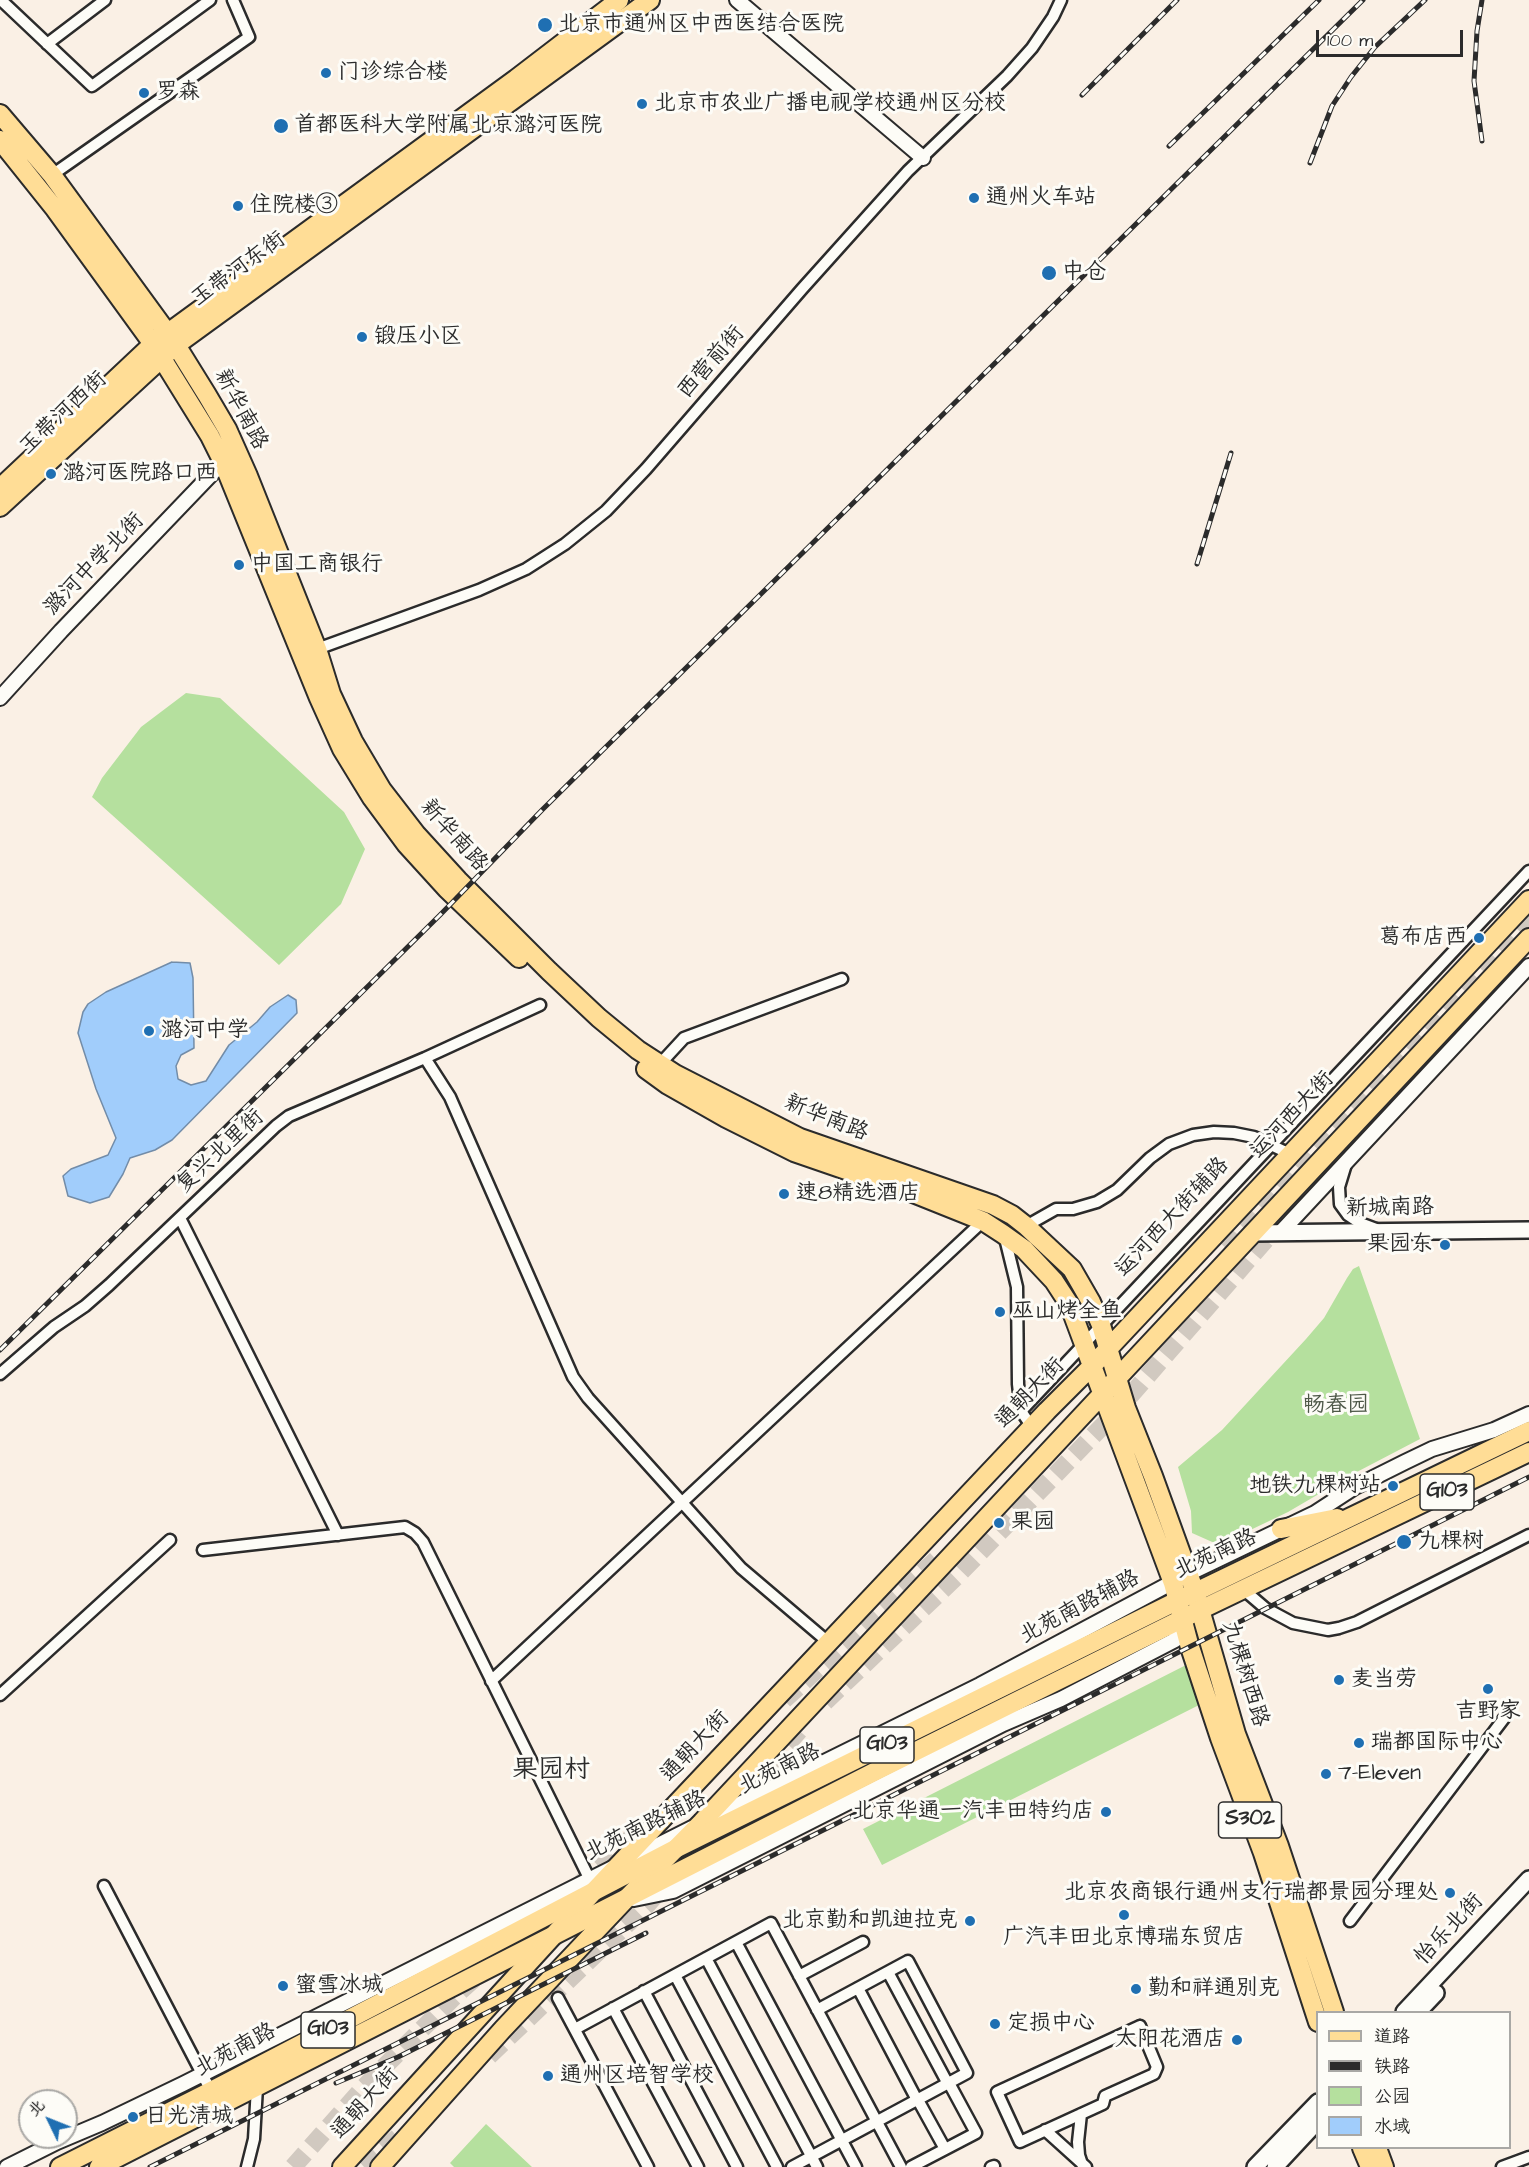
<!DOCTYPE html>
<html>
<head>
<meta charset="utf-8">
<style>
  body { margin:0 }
  #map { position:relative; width:1529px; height:2167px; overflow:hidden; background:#faf0e5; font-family:"Architects Daughter","LXGW WenKai TC",sans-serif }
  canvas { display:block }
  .legend { position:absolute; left:1316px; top:2011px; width:195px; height:138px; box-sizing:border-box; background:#fdfcf7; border:2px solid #a9a8a5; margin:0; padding:8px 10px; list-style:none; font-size:18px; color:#2b2b2b }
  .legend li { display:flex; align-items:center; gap:12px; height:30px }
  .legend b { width:30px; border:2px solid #a9a8a5 }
  .north { position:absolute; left:18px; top:2089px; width:60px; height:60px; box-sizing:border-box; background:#fdfcf7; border:2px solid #a9a8a5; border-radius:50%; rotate:313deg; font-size:16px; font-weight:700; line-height:24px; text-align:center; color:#2b2b2b }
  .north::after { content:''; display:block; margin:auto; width:21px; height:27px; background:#1f6fb2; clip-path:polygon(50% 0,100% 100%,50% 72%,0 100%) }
  .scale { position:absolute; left:1316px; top:30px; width:147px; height:27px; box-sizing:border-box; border:3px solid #2b2b2b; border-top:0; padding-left:8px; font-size:18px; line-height:21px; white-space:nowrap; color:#2b2b2b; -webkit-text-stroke:4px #fdfcf7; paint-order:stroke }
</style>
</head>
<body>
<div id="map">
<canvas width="1529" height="2167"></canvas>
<ul class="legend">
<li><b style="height:8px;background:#ffdd96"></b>道路</li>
<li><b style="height:8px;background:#2b2b2b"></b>铁路</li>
<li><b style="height:16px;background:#b5e09e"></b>公园</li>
<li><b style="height:16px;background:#a1cdfb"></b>水域</li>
</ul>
<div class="north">北</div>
<div class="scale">100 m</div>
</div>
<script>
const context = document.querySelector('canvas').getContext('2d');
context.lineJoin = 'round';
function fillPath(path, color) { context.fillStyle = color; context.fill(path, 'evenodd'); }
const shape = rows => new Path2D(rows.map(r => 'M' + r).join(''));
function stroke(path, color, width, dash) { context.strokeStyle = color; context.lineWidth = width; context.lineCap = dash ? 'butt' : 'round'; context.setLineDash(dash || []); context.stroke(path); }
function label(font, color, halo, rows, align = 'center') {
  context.font = font + ' "Architects Daughter","LXGW WenKai TC",sans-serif'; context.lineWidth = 6; context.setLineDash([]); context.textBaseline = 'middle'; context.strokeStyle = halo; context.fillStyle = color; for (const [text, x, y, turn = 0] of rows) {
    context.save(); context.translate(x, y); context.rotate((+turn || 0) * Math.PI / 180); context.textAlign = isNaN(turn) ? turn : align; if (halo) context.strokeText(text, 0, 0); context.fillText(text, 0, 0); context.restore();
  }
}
fillPath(shape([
  [186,693,220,698,344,812,365,849,341,904,279,965,92,797,102,778,141,727],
  [1359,1266,1420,1439,1353,1474,1288,1512,1219,1545,1192,1533,1191,1511,1178,1467,1222,1430,1306,1339,1324,1318,1347,1278,1353,1269],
  [1190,1663,1203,1703,882,1865,863,1829],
  [486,2124,532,2167,454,2167,450,2163]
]), '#b5e09e');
const water = shape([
  [172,962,190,963,193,978,194,1048,181,1055,176,1066,178,1079,191,1085,206,1081,229,1045,257,1022,270,1007,288,995,296,1000,297,1013,172,1140,155,1150,130,1158,123,1174,109,1197,90,1203,68,1196,63,1176,71,1169,108,1155,116,1138,96,1089,78,1033,83,1012,88,1004,106,992,172,962]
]);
fillPath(water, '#a1cdfb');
stroke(water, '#728ca8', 1.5);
stroke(shape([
  [1227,1249,1315,1148,1529,914],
  [784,1700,940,1556],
  [825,1702,956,1577,1117,1411,1354,1138],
  [579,1885,654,1817],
  [489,2056,646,1906,805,1724],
  [293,2167,364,2087,456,1995,532,1927],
  [364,2167,399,2136]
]), '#d1c9c0', 18, [18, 9]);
const minor = shape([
  [1,0,92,86,210,0],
  [47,44,105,0],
  [52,175,249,37,233,0],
  [317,649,479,590,526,569,565,544,606,511,646,469,802,289,908,171,1007,76,1032,48,1053,17,1061,0],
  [425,1058,450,1097,573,1377,588,1398,741,1568,828,1642],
  [660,1064,684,1038,842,979],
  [1346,1164,1339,1187,1340,1204,1348,1215,1360,1223,1376,1229],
  [180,1218,338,1535],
  [1026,1226,1056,1209,1073,1209,1097,1202,1117,1190,1150,1158,1169,1144,1193,1135,1214,1132,1234,1133,1254,1137,1290,1154],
  [1004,1234,1017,1287,1018,1384,1021,1411,1032,1427],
  [0,1374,54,1327,85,1306,109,1285,276,1126,289,1116,425,1058,540,1005],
  [1021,1411,1529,871],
  [203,1550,405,1527,415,1533,423,1542,592,1884],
  [1244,1590,1265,1608,1293,1623,1328,1630,1339,1628,1357,1622,1529,1535],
  [491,1681,983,1221],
  [0,1695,170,1540],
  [104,1886,211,2091],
  [1350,1921,1505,1717],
  [736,1942,856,2167],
  [706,1958,817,2167],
  [888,1972,948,2084],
  [675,1975,777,2167],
  [799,1976,863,1942],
  [858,1988,917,2100],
  [644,1991,737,2167],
  [558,1998,648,2167],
  [613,2008,698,2167],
  [1140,2026,1157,2067,1154,2074,1105,2096,1103,2104,1020,2142,997,2092,1140,2026],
  [575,2029,771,1923,901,2167],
  [918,2100,945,2149],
  [1081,2114,1078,2142,1079,2155,1082,2164],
  [1045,2130,1086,2167],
  [247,2167,254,2139,257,2087],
  [792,2167,967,2073,908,1961,817,2010],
  [911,2167,976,2133,949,2083],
  [991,2167,994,2166],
  [1502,2167,1529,2157]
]);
const tertiary = shape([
  [737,0,923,158],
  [0,698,61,631,223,462],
  [1280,1233,1529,966],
  [709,1819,980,1685,1188,1574,1315,1513,1355,1487,1405,1462,1432,1449,1494,1430,1529,1414],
  [634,1899,673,1891,1003,1724,1061,1699,1175,1640,1183,1620],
  [7,2167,57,2142,102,2123,183,2084,692,1828]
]);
const secondary = shape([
  [1252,1233,1529,1230],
  [1404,2012,1529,1879],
  [1418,2012,1436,1993],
  [1255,2167,1318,2102],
  [1275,2167,1318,2121]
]);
const primary = shape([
  [0,114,52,175,176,345,207,395,227,429,248,476,317,649,331,694,353,741,382,790,416,834,458,880,549,971,599,1018,638,1050,675,1074,800,1138,993,1205,1012,1215,1026,1226,1072,1269,1091,1302,1101,1325,1126,1408,1153,1476,1195,1592,1236,1734,1279,1846,1334,2012],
  [0,140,55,209,153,344,210,436,223,462,319,698,342,749,372,798,406,844,447,889,519,958],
  [0,488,153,344,516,79,619,0],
  [0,507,176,345,650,0],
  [646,1069,668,1085,726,1118,794,1152,913,1193,983,1221,1003,1234,1024,1249,1054,1281,1069,1304,1173,1583,1189,1644,1220,1738,1263,1853,1318,2022],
  [1362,2148,1370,2167],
  [1377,2148,1384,2167],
  [342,2167,595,1890,1047,1411,1092,1366,1529,900],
  [380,2167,503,2029,624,1901,702,1822,1529,938]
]);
const trunk = shape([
  [1281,1529,1337,1518],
  [60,2167,211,2091,679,1847,1179,1600,1529,1431],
  [99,2167,880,1769,1200,1610,1529,1452]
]);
stroke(minor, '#2b2b2b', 15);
stroke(tertiary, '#2b2b2b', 18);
stroke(secondary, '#2b2b2b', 20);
stroke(primary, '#2b2b2b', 22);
stroke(trunk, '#2b2b2b', 22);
stroke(minor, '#fdfcf7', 10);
stroke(tertiary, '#fdfcf7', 14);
stroke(secondary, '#fdfcf7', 15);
stroke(primary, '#ffdd96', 18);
stroke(trunk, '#ffdd96', 18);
const rail = shape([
  [1082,95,1177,0],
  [1482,141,1474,81,1477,31,1482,0],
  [1169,146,1319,0],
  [1310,163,1332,106,1351,77,1375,47,1425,0],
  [1197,564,1231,453],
  [0,1350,440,915,543,809,1363,0],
  [336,2083,398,2057,646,1933],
  [150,2167,1529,1477]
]);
stroke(rail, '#2b2b2b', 5);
stroke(rail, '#fdfcf7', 3, [9]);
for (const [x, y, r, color] of [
  [545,25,8,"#1f6fb2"],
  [326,73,6,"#1f6fb2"],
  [144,93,6,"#1f6fb2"],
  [642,104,6,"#1f6fb2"],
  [281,126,8,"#1f6fb2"],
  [974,198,6,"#1f6fb2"],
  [238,206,6,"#1f6fb2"],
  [1049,273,8,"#1f6fb2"],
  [362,337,6,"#1f6fb2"],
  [51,474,6,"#1f6fb2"],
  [239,565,6,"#1f6fb2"],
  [1479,938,6,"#1f6fb2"],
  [149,1031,6,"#1f6fb2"],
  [784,1194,6,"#1f6fb2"],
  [1445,1245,6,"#1f6fb2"],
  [1000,1312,6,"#1f6fb2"],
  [1393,1486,6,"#1f6fb2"],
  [999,1523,6,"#1f6fb2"],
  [1404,1542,8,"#1f6fb2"],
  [1339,1680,6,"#1f6fb2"],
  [1488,1689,6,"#1f6fb2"],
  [1359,1743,6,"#1f6fb2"],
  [1326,1774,6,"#1f6fb2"],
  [1106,1812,6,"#1f6fb2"],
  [1450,1893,6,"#1f6fb2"],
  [1124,1915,6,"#1f6fb2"],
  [970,1921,6,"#1f6fb2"],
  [283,1986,6,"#1f6fb2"],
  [1136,1989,6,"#1f6fb2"],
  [995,2024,6,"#1f6fb2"],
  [1237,2040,6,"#1f6fb2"],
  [548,2076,6,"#1f6fb2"],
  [133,2117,6,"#1f6fb2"]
]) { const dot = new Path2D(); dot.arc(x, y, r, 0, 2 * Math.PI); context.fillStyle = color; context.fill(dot); stroke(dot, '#fdfcf7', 2); }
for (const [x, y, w] of [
  [1447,1492,54],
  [887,1745,54],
  [1250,1820,63],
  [328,2030,54]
]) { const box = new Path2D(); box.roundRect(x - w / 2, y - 18, w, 36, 4.5); context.fillStyle = '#fdfcf7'; context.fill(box); stroke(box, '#2b2b2b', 1.5); }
label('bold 21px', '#2b2b2b', null, [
  ["G103",1447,1492],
  ["G103",887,1745],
  ["S302",1250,1820],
  ["G103",328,2030]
]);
label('22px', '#2b2b2b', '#fdfcf7', [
  ["北京市通州区中西医结合医院",558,25],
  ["门诊综合楼",338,73],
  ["罗森",156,93],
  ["北京市农业广播电视学校通州区分校",654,104],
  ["首都医科大学附属北京潞河医院",294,126],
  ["通州火车站",986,198],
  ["住院楼③",250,206],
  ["中仓",1062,273],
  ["锻压小区",374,337],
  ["潞河医院路口西",63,474],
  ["中国工商银行",251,565],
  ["葛布店西",1467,938,"right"],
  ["潞河中学",161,1031],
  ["速8精选酒店",796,1194],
  ["果园东",1433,1245,"right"],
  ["巫山烤全鱼",1012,1312],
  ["地铁九棵树站",1381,1486,"right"],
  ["果园",1011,1523],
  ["九棵树",1418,1542],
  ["麦当劳",1351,1680],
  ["吉野家",1488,1712,"center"],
  ["瑞都国际中心",1371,1743],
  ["7-Eleven",1338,1774],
  ["北京华通一汽丰田特约店",1094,1812,"right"],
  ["北京农商银行通州支行瑞都景园分理处",1438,1893,"right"],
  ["北京勤和凯迪拉克",958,1921,"right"],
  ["广汽丰田北京博瑞东贸店",1124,1938,"center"],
  ["蜜雪冰城",295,1986],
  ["勤和祥通别克",1148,1989],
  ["定损中心",1007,2024],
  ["太阳花酒店",1225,2040,"right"],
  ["通州区培智学校",560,2076],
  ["日光清城",145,2117]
], 'left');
label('22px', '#2b2b2b', '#fdfcf7', [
  ["玉带河东街",239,270,-36],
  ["西营前街",712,363,-49],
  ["新华南路",240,410,62],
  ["玉带河西街",64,414,-43],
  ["潞河中学北街",95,565,-46],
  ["新华南路",453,836,48],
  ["运河西大街",1293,1116,-47],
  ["新华南路",826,1119,22],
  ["复兴北里街",221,1152,-43],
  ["新城南路",1390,1209,-1],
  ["运河西大街辅路",1173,1218,-47],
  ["通朝大街",1031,1394,-46],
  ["北苑南路",1216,1555,-25],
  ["北苑南路辅路",1080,1608,-28],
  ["九棵树西路",1244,1674,73],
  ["通朝大街",696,1747,-47],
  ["北苑南路",780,1770,-26],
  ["北苑南路辅路",646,1827,-26],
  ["怡乐北街",1450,1930,-47],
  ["北苑南路",236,2051,-28],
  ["通朝大街",366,2104,-48]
]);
label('22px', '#4e5848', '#fdfcf7', [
  ["畅春园",1336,1406]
]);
label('26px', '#2b2b2b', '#fdfcf7', [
  ["果园村",551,1772]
]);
</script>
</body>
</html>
